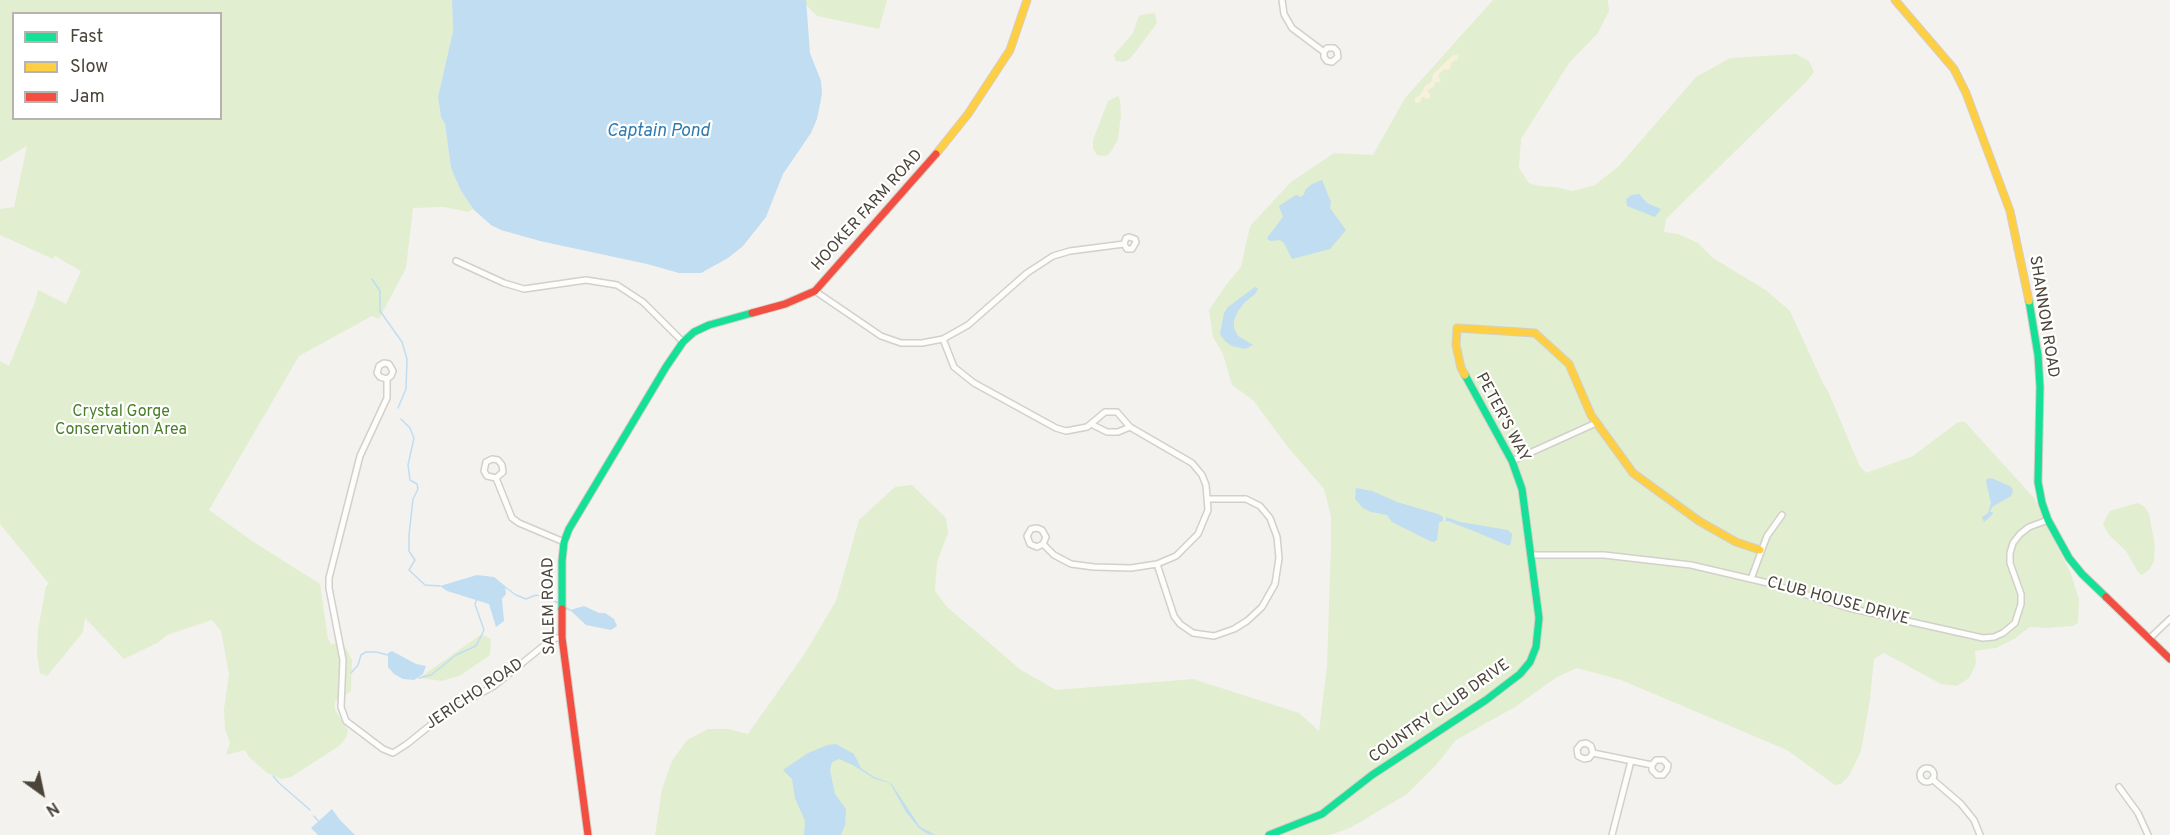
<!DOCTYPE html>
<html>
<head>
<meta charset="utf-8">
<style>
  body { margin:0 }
  #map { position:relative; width:2170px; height:835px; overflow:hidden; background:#f4f2ee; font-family:Overpass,sans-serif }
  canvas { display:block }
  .legend { position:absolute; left:12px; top:12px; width:210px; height:108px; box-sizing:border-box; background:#fff; border:2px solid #b7b4b0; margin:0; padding:8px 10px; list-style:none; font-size:18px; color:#4b4439 }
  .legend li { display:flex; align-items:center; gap:12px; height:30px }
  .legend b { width:30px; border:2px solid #b7b4b0 }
  .north { position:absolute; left:12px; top:763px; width:60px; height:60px; -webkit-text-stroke:4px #fff; paint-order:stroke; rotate:147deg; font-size:16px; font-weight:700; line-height:24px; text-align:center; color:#4b4439 }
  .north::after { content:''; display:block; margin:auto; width:21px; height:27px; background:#4b4439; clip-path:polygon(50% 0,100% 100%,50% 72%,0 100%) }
</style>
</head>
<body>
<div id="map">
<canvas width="2170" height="835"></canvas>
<ul class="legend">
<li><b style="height:8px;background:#16e098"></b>Fast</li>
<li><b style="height:8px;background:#ffcf43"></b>Slow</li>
<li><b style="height:8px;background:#f24e42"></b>Jam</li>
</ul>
<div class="north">N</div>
</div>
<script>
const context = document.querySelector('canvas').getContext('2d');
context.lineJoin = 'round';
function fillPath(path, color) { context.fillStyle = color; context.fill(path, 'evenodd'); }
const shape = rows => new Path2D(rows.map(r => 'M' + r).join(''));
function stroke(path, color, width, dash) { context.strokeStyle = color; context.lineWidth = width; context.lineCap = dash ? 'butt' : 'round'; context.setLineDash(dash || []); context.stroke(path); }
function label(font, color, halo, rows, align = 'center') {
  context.font = font + ' Overpass,sans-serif'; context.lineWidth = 4.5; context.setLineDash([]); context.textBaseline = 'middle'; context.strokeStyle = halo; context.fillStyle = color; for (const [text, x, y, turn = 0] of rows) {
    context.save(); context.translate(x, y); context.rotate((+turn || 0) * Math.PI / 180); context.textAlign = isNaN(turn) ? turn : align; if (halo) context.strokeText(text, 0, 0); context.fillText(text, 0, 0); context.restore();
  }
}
fillPath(shape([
  [0,0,452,0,453,31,438,97,441,117,445,124,451,168,460,189,473,209,468,212,444,207,413,208,406,268,379,319,372,316,299,356,209,510,252,541,320,584,328,639,331,644,341,643,346,648,352,660,351,691,335,701,335,710,348,730,346,738,339,746,291,777,281,779,267,773,249,757,245,750,226,755,230,743,225,729,224,709,229,674,221,631,212,620,167,635,159,642,124,659,85,618,83,632,58,663,47,676,40,673,37,655,38,630,46,586,49,584,0,524,0,361,9,366,35,302,38,290,66,304,81,271,55,256,53,259,0,235,0,209,14,207,27,146,0,162],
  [14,14,220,14,220,118,14,118],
  [801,0,887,0,879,29,817,16],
  [1493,0,1608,0,1608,2,1609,11,1598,33,1569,63,1521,139,1519,168,1529,183,1539,186,1555,187,1573,191,1595,185,1619,166,1696,77,1730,58,1796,54,1809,61,1814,72,1806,82,1666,219,1664,232,1678,234,1698,243,1713,258,1767,291,1790,311,1823,383,1829,393,1859,465,1866,473,1913,456,1958,422,1965,422,2035,499,2048,529,2070,571,2079,599,2078,623,2073,626,2047,628,2030,627,2014,639,1996,648,1975,651,1976,664,1969,678,1957,686,1941,684,1884,653,1874,659,1870,699,1861,751,1849,776,1841,784,1835,785,1787,750,1621,680,1577,668,1557,677,1515,707,1456,740,1436,765,1407,794,1350,828,1330,835,655,835,662,789,672,761,687,740,708,729,729,729,748,734,805,653,836,601,859,520,895,487,912,485,946,518,948,533,937,562,935,591,947,607,1021,670,1056,690,1193,679,1299,713,1319,731,1327,666,1331,544,1331,516,1324,489,1287,446,1253,400,1232,385,1223,354,1213,337,1209,310,1226,285,1241,267,1250,226,1291,182,1334,153,1373,155,1405,98],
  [1155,13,1157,23,1130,59,1124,62,1116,61,1114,55,1133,33,1138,18,1141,15],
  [1118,96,1120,100,1121,116,1118,139,1112,150,1108,155,1102,156,1097,155,1093,148,1093,140,1108,101],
  [2137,503,2144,506,2149,514,2155,546,2154,561,2149,570,2142,575,2138,572,2126,551,2109,535,2103,524,2110,511],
  [482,634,491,639,490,655,461,675,442,681,419,678]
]), '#e1eecf');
fillPath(shape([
  [1453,55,1458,55,1458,59,1452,62,1450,69,1443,70,1438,76,1441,82,1435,82,1434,87,1427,90,1430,95,1430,98,1427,99,1423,97,1419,103,1415,103,1415,98,1421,94,1425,86,1431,82,1433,74]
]), '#f7f0da');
fillPath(shape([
  [452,0,806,0,810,53,821,81,822,94,817,119,811,133,783,174,766,217,743,246,728,258,701,273,679,273,647,264,540,241,501,230,491,225,473,209,460,189,451,168,445,124,441,117,438,97,453,31],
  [1322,180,1331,202,1330,208,1346,230,1330,249,1292,259,1284,243,1280,240,1270,241,1267,238,1283,217,1279,206,1296,195,1301,197,1304,194,1306,189,1312,184],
  [1639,194,1647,203,1661,209,1655,217,1627,206,1626,199,1632,195],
  [1255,287,1258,289,1255,294,1245,302,1238,311,1234,320,1234,328,1238,336,1253,345,1245,349,1232,346,1225,341,1220,334,1224,313,1228,307],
  [1991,478,2010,486,2013,490,2011,496,1992,507,1990,512,1993,512,1992,515,1984,522,1982,517,1988,513,1991,503,1986,482,1987,479],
  [1356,488,1372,491,1397,502,1438,514,1443,517,1443,521,1439,522,1437,540,1434,542,1430,541,1392,522,1387,515,1371,512,1363,508,1355,499],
  [1446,517,1460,522,1508,530,1512,534,1511,542,1509,546,1481,534,1448,521,1446,522],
  [477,575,494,577,505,586,506,594,502,599,504,621,496,627,489,604,447,591,440,586],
  [584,606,599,613,605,613,614,619,617,626,611,630,586,625,570,610],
  [392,651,416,664,426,666,423,674,414,680,403,679,394,674,388,667,388,653],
  [836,744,854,754,861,768,874,777,891,783,920,827,936,835,928,834,919,828,906,812,890,783,875,779,853,765,839,759,832,762,830,770,835,794,846,809,845,825,841,835,804,835,805,821,795,798,792,779,783,770,808,753,828,745],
  [332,809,340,820,355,835,318,835,311,828]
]), '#c0ddf1');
stroke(shape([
  [372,279,380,291,380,311,402,342,407,359,406,389,398,408],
  [401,419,410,428,414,438,408,465,410,480,417,484,418,489,413,499,409,535,409,551,415,560,409,570,425,585,440,586],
  [501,584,516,595,526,599,536,595,549,598,558,603],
  [566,608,570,610],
  [351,673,358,665,361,655,366,652,376,652,388,655],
  [419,678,431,675,456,655,476,646,484,630,475,604,477,599],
  [273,776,279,783,310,810],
  [314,816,319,822]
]), '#c0ddf1', 1.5);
const street = shape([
  [1282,0,1284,14,1292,28,1324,52,1324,57,1327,61,1332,62,1338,57,1337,51,1334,48,1327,48,1324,52],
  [456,261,504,283,524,289,586,280,617,285,643,302,683,342],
  [815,291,881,336,901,343,922,343,943,339,968,325,1027,273,1053,256,1070,251,1124,244,1127,249,1132,249,1136,242,1135,239,1129,237,1126,238,1124,244],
  [943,339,954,367,974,383,1056,428,1066,431,1087,427,1105,412,1117,412,1130,427,1192,463,1202,475,1206,485,1208,510,1198,534,1176,556,1157,564,1131,568,1094,567,1071,564,1054,555,1043,544,1046,537,1042,530,1037,528,1031,529,1027,536,1030,544,1037,547,1043,544],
  [387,379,380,377,377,373,379,366,384,363,389,364,393,371,391,376,387,379,387,398,360,456,329,578,329,588,343,660,341,707,346,721,383,749,393,753,407,744,448,711,494,686,547,643,556,638,562,638],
  [1091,424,1107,432,1118,432,1130,427],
  [1512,461,1596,423],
  [496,478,487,476,484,471,486,462,492,459,498,460,502,465,503,472,496,478,512,518,519,523,564,542],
  [1531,555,1604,555,1691,565,1768,583,1849,608,1983,638,1994,637,2003,633,2015,623,2021,604,2021,594,2010,563,2010,553,2013,543,2020,534,2029,527,2048,520],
  [1157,564,1174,616,1180,624,1193,633,1214,636,1234,629,1247,621,1262,607,1275,584,1279,558,1277,537,1270,518,1260,506,1246,499,1208,499],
  [1751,579,1767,536,1782,515],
  [2149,639,2170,619],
  [1593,753,1589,758,1584,759,1578,756,1577,749,1581,744,1586,743,1591,746,1593,753,1652,765,1652,770,1657,775,1663,775,1667,770,1668,765,1663,760,1656,760,1652,765],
  '1920 775a7 7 0 1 1 14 0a7 7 0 1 1-14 0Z',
  [1932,779,1961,804,1974,820,1980,835],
  [2119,787,2138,813,2148,835],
  [1612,835,1631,761]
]);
const fast = shape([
  [2029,301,2038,355,2040,387,2038,482,2042,503,2048,520,2069,558,2082,574,2106,597],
  [562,609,562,561,564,542,569,529,666,367,683,342,694,332,709,325,752,313],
  [1269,835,1322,814,1372,775,1486,700,1520,674,1530,662,1536,647,1539,618,1522,489,1512,461,1465,375]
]);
const slow = shape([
  [1895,0,1954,69,1966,93,2010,211,2029,301],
  [936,154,968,114,1010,50,1027,0],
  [1465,375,1461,368,1456,345,1457,328,1535,333,1569,364,1591,415,1633,473,1699,521,1736,542,1760,550]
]);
const jam = shape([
  [752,313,785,304,815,291,936,154],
  [2106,597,2170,659],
  [562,609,562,638,588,835]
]);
stroke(street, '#d2d0cb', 8);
stroke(fast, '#d3cfc5', 9);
stroke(slow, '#d3cfc5', 9);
stroke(jam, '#d3cfc5', 9);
stroke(street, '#fdfdfc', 5);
stroke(fast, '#16e098', 7);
stroke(slow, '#ffcf43', 7);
stroke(jam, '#f24e42', 7);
label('16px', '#4b4439', '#fff', [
  ["HOOKER FARM ROAD",868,211,-48],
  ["SHANNON ROAD",2043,317,81],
  ["PETER'S WAY",1502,418,62],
  ["CLUB HOUSE DRIVE",1838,602,15],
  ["SALEM ROAD",550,606,-91],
  ["JERICHO ROAD",475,695,-34],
  ["COUNTRY CLUB DRIVE",1440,712,-35]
]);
label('16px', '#4a7f2a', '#fff', [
  ["Crystal Gorge",121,413],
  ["Conservation Area",121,431]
]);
label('italic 18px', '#2e7ab2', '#fff', [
  ["Captain Pond",658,132]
]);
</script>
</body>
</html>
